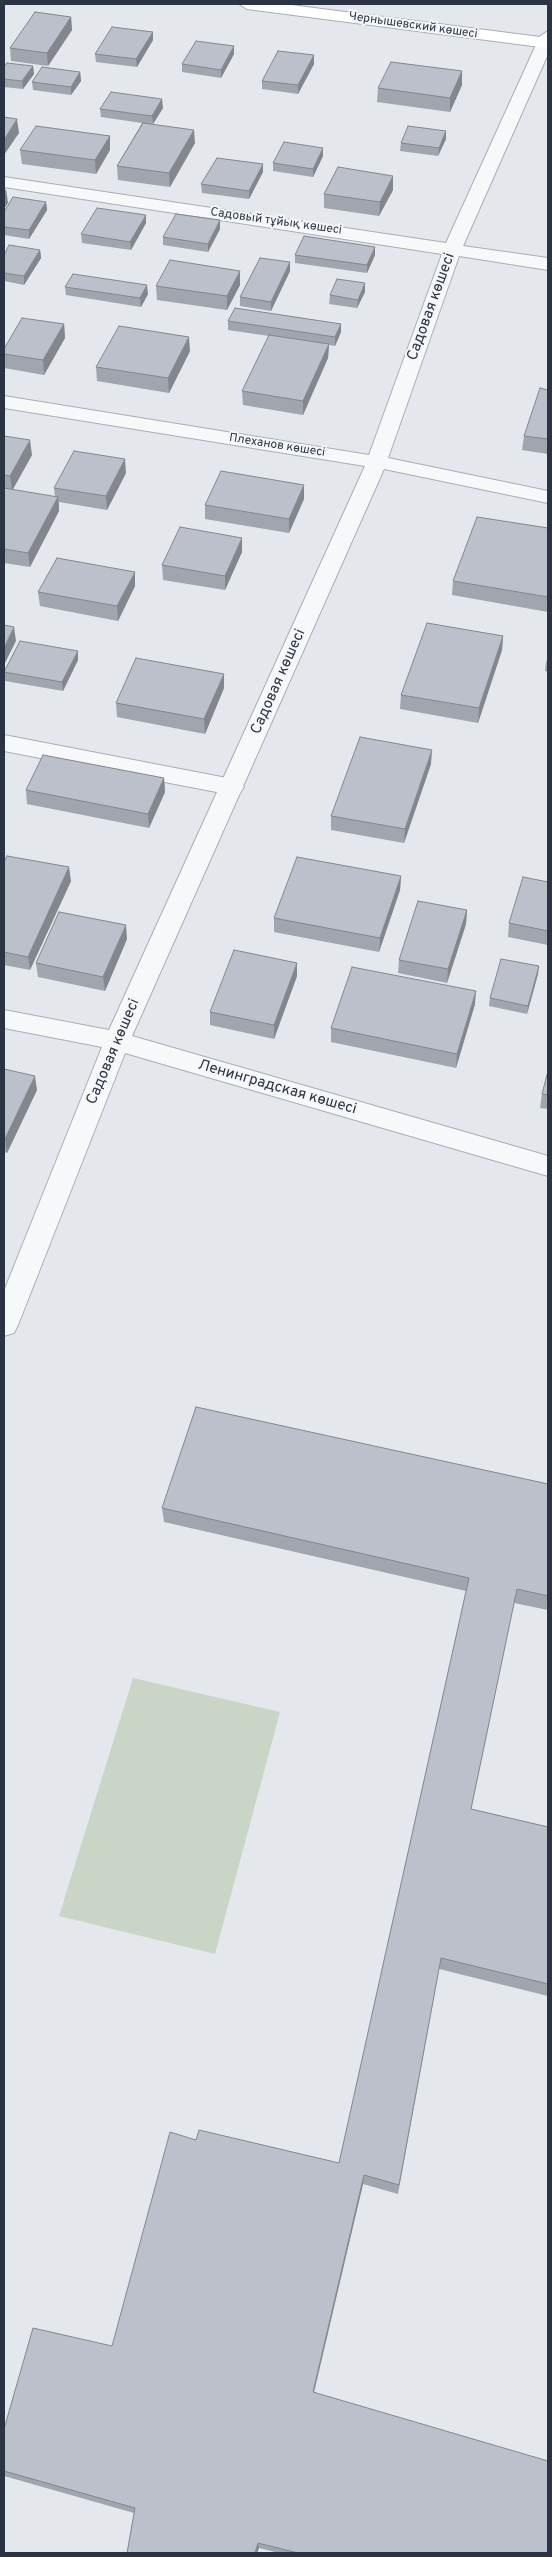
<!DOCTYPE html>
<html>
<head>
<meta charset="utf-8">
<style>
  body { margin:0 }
  #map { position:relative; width:552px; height:2557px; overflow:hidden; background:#e4e7ec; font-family:Overpass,sans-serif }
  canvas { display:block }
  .frame { position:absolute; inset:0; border:5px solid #2b3445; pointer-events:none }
</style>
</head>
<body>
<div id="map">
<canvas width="552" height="2557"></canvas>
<div class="frame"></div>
</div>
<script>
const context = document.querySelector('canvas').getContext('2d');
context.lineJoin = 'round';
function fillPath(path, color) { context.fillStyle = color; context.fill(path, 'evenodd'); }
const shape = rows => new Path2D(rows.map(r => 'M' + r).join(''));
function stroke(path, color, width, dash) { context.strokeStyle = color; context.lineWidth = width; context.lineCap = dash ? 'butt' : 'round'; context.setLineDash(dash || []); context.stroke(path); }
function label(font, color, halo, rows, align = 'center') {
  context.font = font + ' Overpass,sans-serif'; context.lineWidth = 4; context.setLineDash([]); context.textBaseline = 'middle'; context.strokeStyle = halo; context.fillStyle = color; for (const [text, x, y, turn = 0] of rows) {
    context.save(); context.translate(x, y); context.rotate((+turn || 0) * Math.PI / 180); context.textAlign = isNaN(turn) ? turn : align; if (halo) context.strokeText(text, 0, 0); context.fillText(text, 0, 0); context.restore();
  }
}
fillPath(shape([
  [133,1678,280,1712,215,1954,59,1916]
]), '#c9d6c5');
const lane = shape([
  [4,735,232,779,240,781,244,787,240,793,232,795,4,751,4,735]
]);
const street = shape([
  [548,31,548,54,463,246,548,258,548,270,459,256,388,458,548,491,548,503,384,469,132,1036,548,1156,548,1176,125,1053,18,1325,14,1333,4,1336,4,1291,102,1047,4,1028,4,1010,109,1030,365,466,4,408,4,396,369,455,442,254,4,187,4,177,446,243,540,36,548,31]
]);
const secondary = shape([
  [239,4,283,4,548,38,548,48,247,9,239,4]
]);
stroke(lane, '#a9aeb7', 2);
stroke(street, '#a9aeb7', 2);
stroke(secondary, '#a9aeb7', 2);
fillPath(lane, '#f7f8fa');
fillPath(street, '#f7f8fa');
fillPath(secondary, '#fff');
fillPath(shape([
  [71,17,72,30,48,66,11,61,10,48],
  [153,32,153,40,137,67,96,62,95,54],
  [234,54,221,78,182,72,182,64],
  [314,55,314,64,298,94,262,89,262,81],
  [33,66,34,74,23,89,4,87,4,67],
  [462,71,462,85,450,112,377,102,378,88],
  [80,72,81,81,71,95,33,90,32,82],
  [163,108,153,124,195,143,170,187,118,180,117,166,142,123,101,117,100,109],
  [446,131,446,139,438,156,400,151,401,143],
  [110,136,110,150,96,174,22,164,20,150],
  [323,156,313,177,273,171,273,163],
  [263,172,249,199,202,193,201,184],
  [393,190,379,216,324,208,324,194],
  [46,202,47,210,29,239,4,235,4,212],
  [146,223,131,250,82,243,81,234],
  [220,229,208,252,163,245,163,237],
  [40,250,41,258,24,285,4,281,4,255],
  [295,255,375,255,367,273,295,263],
  [290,271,271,311,240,306,240,297],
  [240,285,227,310,157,300,156,286],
  [65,287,148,294,141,307,66,295],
  [365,292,357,308,329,304,330,295],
  [228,321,341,324,341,332,335,346,329,345,328,358,303,415,243,405,242,391,269,336,228,330],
  [64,324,65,338,44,375,4,368,4,349],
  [190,351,169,393,97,381,96,367],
  [548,390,548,454,522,450,524,436],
  [4,436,32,455,12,490,55,497,54,488,126,473,107,510,59,502,59,511,30,567,4,563],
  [304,485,304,499,289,533,205,519,205,505],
  [548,528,548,612,452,595,453,581],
  [242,538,242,552,225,590,163,580,162,565],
  [135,586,118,621,40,606,38,592],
  [503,636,502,650,478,723,400,709,401,695],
  [78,651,78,660,63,691,5,681,4,672],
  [548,656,548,672,545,671,546,663],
  [224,688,205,734,117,717,116,703],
  [431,764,404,843,331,830,331,816],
  [164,778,165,792,149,828,27,804,26,790],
  [4,862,71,881,30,970,4,965],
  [401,876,400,890,379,952,274,932,274,918],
  [548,882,548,945,508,937,509,923],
  [467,910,466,924,447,983,398,973,399,960],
  [127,939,105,991,38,977,36,963],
  [538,974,527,1014,489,1006,490,998],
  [297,976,274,1039,210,1025,210,1012],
  [475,1004,456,1068,331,1042,331,1028],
  [4,1069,37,1090,7,1153,4,1152],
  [548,1071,548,1109,540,1108,542,1094],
  [548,1484,548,1610,514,1603,471,1809,548,1827,548,1996,439,1969,398,2194,363,2184,314,2393,548,2553,279,2553,259,2548,257,2553,127,2553,134,2513,4,2476,4,2429,112,2346,196,2140,339,2163,466,1591,164,1522,162,1508]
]), '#a1a5ae');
fillPath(shape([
  [71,17,72,30,48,66,47,53],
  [153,32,153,40,137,67,136,59],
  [234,46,234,54,221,78,221,70],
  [314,55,314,64,298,94,298,85],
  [33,66,34,74,23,89,22,81],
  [462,71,462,85,450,112,450,98],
  [80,72,81,81,71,95,71,87],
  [162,99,163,108,153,124,152,116],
  [17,119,19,133,4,155,4,140],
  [194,130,195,143,170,187,169,173],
  [446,131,446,139,438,156,439,148],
  [110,136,110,150,96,174,95,160],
  [323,148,323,156,313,177,313,169],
  [263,164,263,172,249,199,249,191],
  [393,176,393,190,379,216,380,202],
  [6,189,8,203,4,209,4,193],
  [46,202,47,210,29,239,29,230],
  [146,215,146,223,131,250,130,242],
  [220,220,220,229,208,252,208,244],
  [375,247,375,255,367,273,367,265],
  [40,250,41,258,24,285,24,276],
  [290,262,290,271,271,311,271,302],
  [240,271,240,285,227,310,227,296],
  [365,283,365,292,357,308,358,300],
  [147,285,148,294,141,307,140,298],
  [64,324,65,338,44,375,43,360],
  [341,324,341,332,335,346,335,337],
  [189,337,190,351,169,393,168,378],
  [329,344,328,358,303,415,303,401],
  [30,440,32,455,12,491,10,476],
  [125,459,126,473,107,510,106,496],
  [304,485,304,499,289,533,289,519],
  [58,497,59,511,30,567,28,553],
  [242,538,242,552,225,590,225,576],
  [135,572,135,586,118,621,117,606],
  [14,627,16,641,4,665,4,648],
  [503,636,502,650,478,723,479,708],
  [78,651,78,660,63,691,62,682],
  [224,674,224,688,205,734,204,719],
  [432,750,431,764,404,843,405,829],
  [164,778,165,792,149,828,148,814],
  [69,867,71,881,30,970,28,957],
  [401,876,400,890,379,952,380,938],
  [467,910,466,924,447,983,448,969],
  [126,925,127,939,105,991,103,977],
  [297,963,297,976,274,1039,274,1025],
  [539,966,538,974,527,1014,528,1006],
  [476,991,475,1004,456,1068,457,1054],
  [35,1076,37,1090,7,1153,5,1139],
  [364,2175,363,2184,312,2399,313,2392],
  [258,2543,259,2548,257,2553,255,2553]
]), '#83868d');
const building = shape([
  [35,12,71,17,47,53,10,48,35,12],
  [112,27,153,32,136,59,95,54,112,27],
  [196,41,234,46,221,70,182,64,196,41],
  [278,51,314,55,298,85,262,81,278,51],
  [391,62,462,71,450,98,378,88,391,62],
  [7,63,33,66,22,81,4,79,4,67,7,63],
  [42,67,80,72,71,87,32,82,42,67],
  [111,92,162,99,152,116,100,109,111,92],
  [4,117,17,119,4,140,4,117],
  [143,123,194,130,169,173,117,166,143,123],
  [36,126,110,136,95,160,20,150,36,126],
  [408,126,446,131,439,148,401,143,408,126],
  [284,142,323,148,313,169,273,163,284,142],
  [217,158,263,164,249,191,201,184,217,158],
  [338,167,393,176,380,202,324,194,338,167],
  [13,197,46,202,29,230,4,227,4,212,13,197],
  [97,208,146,215,130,242,81,234,97,208],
  [176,214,220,220,208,244,163,237,176,214],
  [304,236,375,247,367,265,295,255,304,236],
  [9,245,40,250,24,276,4,273,4,255,9,245],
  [260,258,290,262,271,302,240,297,260,258],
  [170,260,240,271,227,296,156,286,170,260],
  [73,274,147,285,140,298,65,287,73,274],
  [337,279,365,283,358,300,330,295,337,279],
  [235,308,341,324,335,337,228,321,235,308],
  [22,318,64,324,43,360,4,354,4,349,22,318],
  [119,326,189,337,168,378,96,367,119,326],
  [269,335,329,344,303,401,242,391,269,335],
  [540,388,548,390,548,439,524,436,540,388],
  [4,436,30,440,10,476,4,475,4,436],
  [74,451,125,459,106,496,54,488,74,451],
  [221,471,304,485,289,519,205,505,221,471],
  [4,488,58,497,28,553,4,549,4,488],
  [477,517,548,528,548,597,453,581,477,517],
  [180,527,242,538,225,576,162,565,180,527],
  [57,558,135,572,117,606,38,592,57,558],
  [427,623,503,636,479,708,401,695,427,623],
  [4,625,14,627,4,648,4,625],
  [20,641,78,651,62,682,4,672,20,641],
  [136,658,224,674,204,719,116,703,136,658],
  [360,737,432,750,405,829,331,816,360,737],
  [43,755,164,778,148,814,26,790,43,755],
  [7,856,69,867,28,957,4,952,4,862,7,856],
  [297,857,401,876,380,938,274,918,297,857],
  [523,877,548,882,548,931,509,923,523,877],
  [418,901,467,910,448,969,399,960,418,901],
  [59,912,126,925,103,977,36,963,59,912],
  [234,950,297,963,274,1025,210,1012,234,950],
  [501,959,539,966,528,1006,490,998,501,959],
  [352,967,476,991,457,1054,331,1028,352,967],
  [4,1069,35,1076,5,1139,4,1139,4,1069],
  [548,1071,548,1095,542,1094,548,1071],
  [196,1407,548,1484,548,1596,517,1589,471,1809,548,1827,548,1984,441,1958,399,2185,364,2175,313,2392,548,2461,548,2553,298,2553,258,2543,255,2553,127,2553,135,2508,4,2471,4,2429,33,2328,112,2346,170,2132,196,2140,199,2130,339,2163,469,1578,162,1508,196,1407]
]);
fillPath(building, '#bbc0ca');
stroke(building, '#83868d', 1);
label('12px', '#2b3445', '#f4f6f9', [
  ["Чернышевский көшесі",413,26,8],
  ["Садовый тұйық көшесі",276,222,8],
  ["Плеханов көшесі",277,446,9]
]);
label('15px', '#2b3445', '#f4f6f9', [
  ["Садовая көшесі",432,307,-70],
  ["Садовая көшесі",279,682,-66],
  ["Садовая көшесі",114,1052,-67],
  ["Ленинградская көшесі",277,1088,16]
]);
</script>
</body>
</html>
